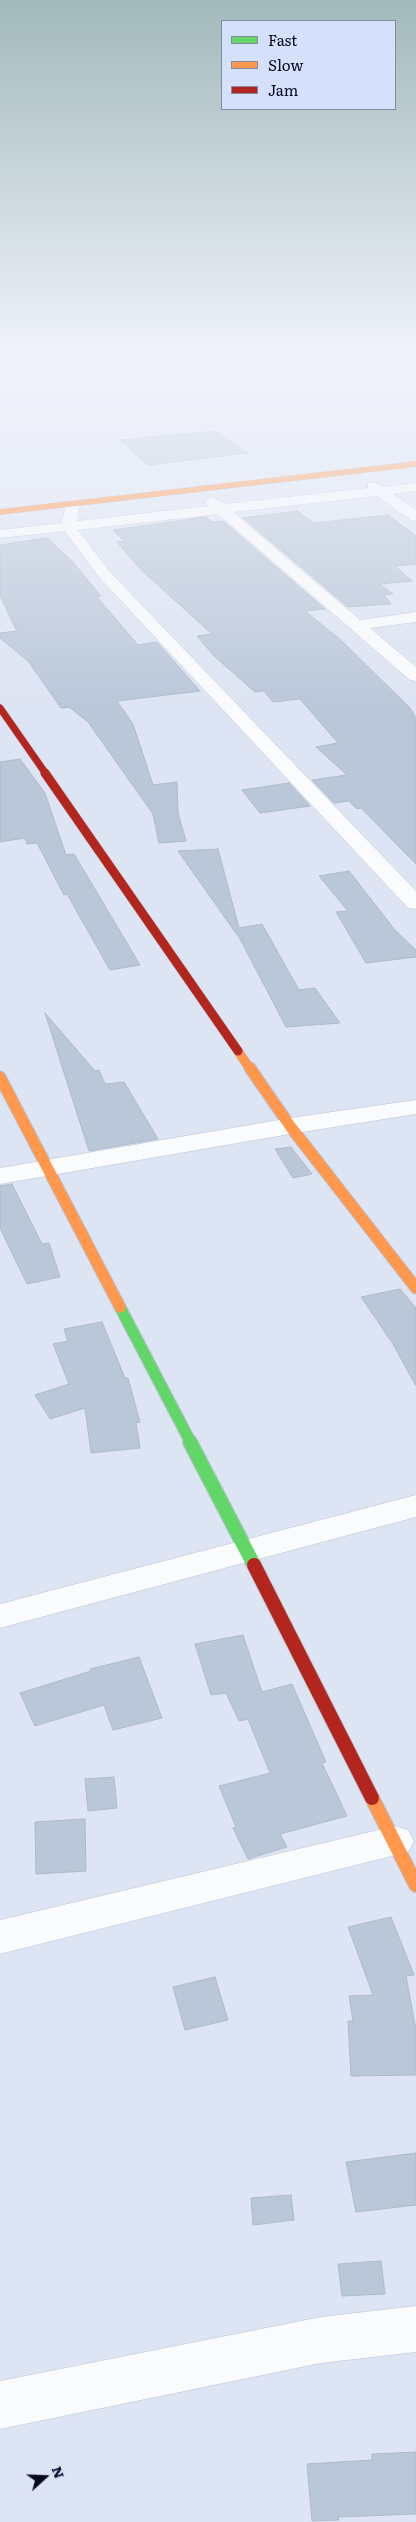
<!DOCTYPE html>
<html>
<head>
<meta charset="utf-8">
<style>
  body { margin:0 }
  #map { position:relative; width:416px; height:2522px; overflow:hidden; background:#dde4f3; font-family:Literata,serif }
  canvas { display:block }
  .legend { position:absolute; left:221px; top:20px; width:175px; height:90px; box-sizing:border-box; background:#d5e0fb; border:1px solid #828aa4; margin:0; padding:6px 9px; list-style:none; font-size:15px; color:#050a21 }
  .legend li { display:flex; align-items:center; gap:10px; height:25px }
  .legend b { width:25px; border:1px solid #828aa4 }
  .north { position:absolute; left:20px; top:2452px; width:50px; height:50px; -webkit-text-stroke:4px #d5e0fb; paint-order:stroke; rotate:70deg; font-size:14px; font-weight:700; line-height:20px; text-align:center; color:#050a21 }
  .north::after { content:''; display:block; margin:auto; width:18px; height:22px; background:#050a21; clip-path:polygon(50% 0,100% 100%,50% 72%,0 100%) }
</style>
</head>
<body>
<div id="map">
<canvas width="416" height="2522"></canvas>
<ul class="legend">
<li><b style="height:6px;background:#63d668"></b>Fast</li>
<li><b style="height:6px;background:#ff974d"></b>Slow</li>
<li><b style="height:6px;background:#b3261e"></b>Jam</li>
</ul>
<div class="north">N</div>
</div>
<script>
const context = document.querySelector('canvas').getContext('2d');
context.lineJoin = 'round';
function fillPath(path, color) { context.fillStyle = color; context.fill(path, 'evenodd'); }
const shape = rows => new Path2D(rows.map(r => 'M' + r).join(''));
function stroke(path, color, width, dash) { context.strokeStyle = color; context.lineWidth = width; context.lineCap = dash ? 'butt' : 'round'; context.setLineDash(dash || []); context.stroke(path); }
const building = shape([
  [216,431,248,453,148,465,120,440,216,431],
  [297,511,314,523,388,515,416,536,416,564,395,566,412,581,380,584,393,594,384,595,391,604,348,607,243,518,297,511],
  [206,517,212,522,223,521,325,609,305,611,342,641,410,708,416,718,416,864,361,808,357,809,349,801,334,803,312,780,347,775,316,747,338,743,300,699,273,702,264,691,255,692,214,656,197,636,212,634,140,569,117,542,124,541,113,530,206,517],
  [47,538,72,561,101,596,96,596,138,645,157,642,200,691,117,701,133,724,153,785,177,782,178,813,186,841,159,843,153,814,88,722,69,707,61,708,28,661,0,638,0,633,17,631,0,596,0,545,47,538],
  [20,759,45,793,66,855,74,854,140,965,110,970,67,894,64,895,37,843,27,844,25,838,0,842,0,762,20,759],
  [289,783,310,806,260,813,242,790,289,783],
  [218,849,239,928,262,924,299,990,315,988,340,1023,286,1027,240,939,178,851,218,849],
  [349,871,395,930,416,950,416,957,366,963,336,912,348,911,319,876,349,871],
  [45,1013,95,1071,99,1070,105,1084,124,1082,158,1139,89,1151,45,1013],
  [291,1147,312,1174,293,1178,275,1149,291,1147],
  [12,1184,42,1244,49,1243,60,1277,27,1284,0,1228,0,1186,12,1184],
  [400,1289,416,1308,416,1386,393,1344,361,1297,400,1289],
  [102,1322,125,1378,128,1378,140,1422,136,1423,140,1448,91,1453,85,1408,50,1419,35,1395,69,1384,53,1344,68,1341,64,1329,102,1322],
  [243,1635,262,1692,292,1684,326,1762,322,1763,347,1816,280,1834,287,1847,248,1859,233,1828,236,1827,219,1786,270,1773,248,1719,239,1721,226,1693,211,1695,195,1644,243,1635],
  [139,1657,162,1718,113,1730,104,1705,35,1726,20,1693,91,1671,90,1669,139,1657],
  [114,1777,117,1808,88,1811,85,1779,114,1777],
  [85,1819,86,1871,36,1874,35,1822,85,1819],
  [391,1917,414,1975,406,1976,416,2030,416,2075,351,2076,348,2021,353,2021,349,1996,373,1995,348,1927,391,1917],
  [215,1977,228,2020,185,2030,173,1987,215,1977],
  [416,2153,416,2205,356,2212,346,2162,416,2153],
  [291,2195,294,2220,253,2225,251,2198,291,2195],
  [381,2261,385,2294,342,2296,338,2264,381,2261],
  [416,2452,416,2514,338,2517,339,2520,312,2521,307,2464,372,2460,372,2454,416,2452]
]);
fillPath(building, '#bac7d9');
stroke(building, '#adbacb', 1);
const street = shape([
  [373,482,383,487,416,483,416,491,393,494,416,510,416,521,411,520,377,496,233,512,360,620,416,612,416,622,370,628,416,667,416,681,410,680,218,514,78,530,109,571,416,891,416,909,408,908,99,577,65,531,0,538,0,530,62,523,66,504,73,500,80,504,77,521,209,506,205,501,212,497,225,504,368,488,368,483,373,482],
  [416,1100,416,1114,290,1134,0,1184,0,1168,290,1118,416,1100],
  [416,1495,416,1517,0,1628,0,1604,416,1495],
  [395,1826,408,1830,414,1841,408,1852,0,1954,0,1920,395,1826],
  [416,2306,416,2352,321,2363,0,2429,0,2381,321,2317,416,2306]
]);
const fastFar1 = shape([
  [120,1307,191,1443]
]);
const fast = shape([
  [190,1442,254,1565]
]);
const slowFar3 = shape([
  [0,512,416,464]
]);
const slowFar2 = shape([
  [238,1051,250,1069]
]);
const slowFar1 = shape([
  [250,1068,290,1126,416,1288],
  [0,1077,120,1307]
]);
const slow = shape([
  [372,1798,416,1885]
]);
const jamFar2 = shape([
  [0,708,46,774]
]);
const jamFar1 = shape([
  [45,773,238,1051]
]);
const jam = shape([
  [254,1565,372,1798]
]);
stroke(street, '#bac2d5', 1);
stroke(fastFar1, '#bac2d5', 13);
stroke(fast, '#bac2d5', 16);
stroke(slowFar3, '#bac2d5', 6);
stroke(slowFar2, '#bac2d5', 10);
stroke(slowFar1, '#bac2d5', 13);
stroke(slow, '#bac2d5', 16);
stroke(jamFar2, '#bac2d5', 8);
stroke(jamFar1, '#bac2d5', 10);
stroke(jam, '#bac2d5', 16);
fillPath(street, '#fafbfd');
stroke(fastFar1, '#63d668', 11);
stroke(fast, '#63d668', 14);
stroke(slowFar3, '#ff974d', 5.5);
stroke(slowFar2, '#ff974d', 9);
stroke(slowFar1, '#ff974d', 11);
stroke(slow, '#ff974d', 14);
stroke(jamFar2, '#b3261e', 7);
stroke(jamFar1, '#b3261e', 9);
stroke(jam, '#b3261e', 14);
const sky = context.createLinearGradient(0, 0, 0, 711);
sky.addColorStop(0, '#a2b9ba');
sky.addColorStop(0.5, '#f0f3fa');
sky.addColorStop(1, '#f0f3fa00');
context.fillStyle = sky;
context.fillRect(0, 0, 416, 711);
</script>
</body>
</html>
